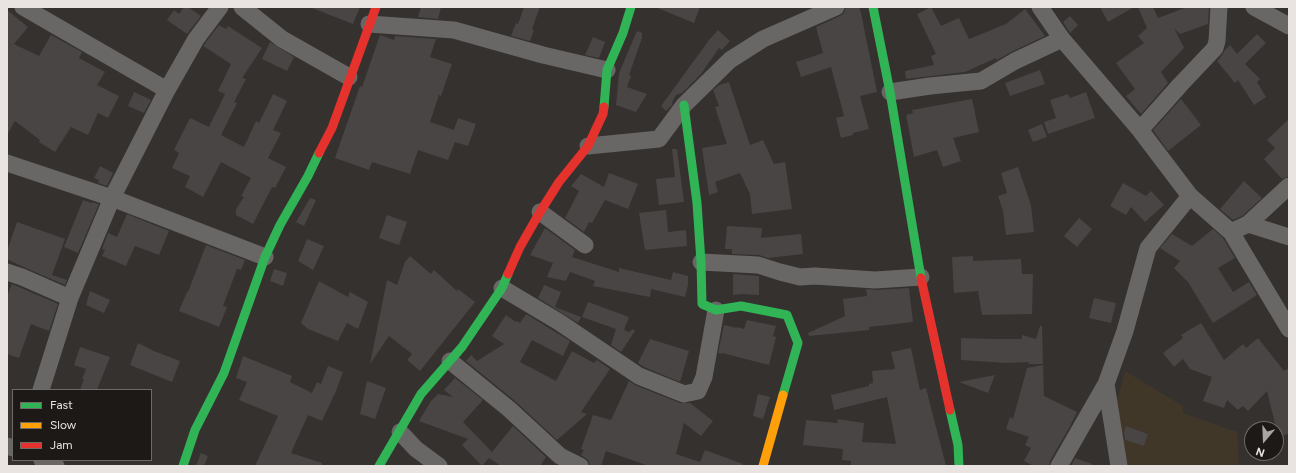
<!DOCTYPE html>
<html>
<head>
<meta charset="utf-8">
<style>
  body { margin:0 }
  #map { position:relative; width:1296px; height:473px; overflow:hidden; background:#35312f; font-family:Figtree,sans-serif }
  canvas { display:block }
  .frame { position:absolute; inset:0; border:8px solid #e9e4e1; pointer-events:none }
  .legend { position:absolute; left:12px; top:389px; width:140px; height:72px; box-sizing:border-box; background:#1c1917; border:1px solid #6e6a68; margin:0; padding:5px 7px; list-style:none; font-size:12px; color:#e9e4e1 }
  .legend li { display:flex; align-items:center; gap:8px; height:20px }
  .legend b { width:20px; border:1px solid #6e6a68 }
  .north { position:absolute; left:1244px; top:421px; width:40px; height:40px; box-sizing:border-box; background:#1c1917; border:1px solid #6e6a68; border-radius:50%; rotate:199deg; font-size:11px; font-weight:700; line-height:16px; text-align:center; color:#e9e4e1 }
  .north::after { content:''; display:block; margin:auto; width:14px; height:18px; background:#aaa5a3; clip-path:polygon(50% 0,100% 100%,50% 72%,0 100%) }
</style>
</head>
<body>
<div id="map">
<canvas width="1296" height="473"></canvas>
<div class="frame"></div>
<ul class="legend">
<li><b style="height:5px;background:#30b455"></b>Fast</li>
<li><b style="height:5px;background:#ff9f0a"></b>Slow</li>
<li><b style="height:5px;background:#e5322d"></b>Jam</li>
</ul>
<div class="north">N</div>
</div>
<script>
const context = document.querySelector('canvas').getContext('2d');
context.lineJoin = 'round';
function fillPath(path, color) { context.fillStyle = color; context.fill(path, 'evenodd'); }
const shape = rows => new Path2D(rows.map(r => 'M' + r).join(''));
function stroke(path, color, width, dash) { context.strokeStyle = color; context.lineWidth = width; context.lineCap = dash ? 'butt' : 'round'; context.setLineDash(dash || []); context.stroke(path); }
fillPath(shape([
  [1125,371,1183,406,1183,413,1237,432,1239,466,1123,466,1115,409],
  [1126,426,1148,434,1144,446,1122,439]
]), '#413729');
fillPath(shape([
  [184,7,188,7,201,16,187,34,167,20,174,10,179,14],
  [313,7,360,7,353,24,312,8],
  [421,7,441,7,438,19,418,17],
  [524,7,540,7,532,29,534,30,530,41,511,36,516,23,518,24],
  [655,7,700,7,694,23],
  [846,7,859,7,861,13,877,92,860,96,869,129,853,133,853,135,841,138,836,118,844,116,831,67,801,77,796,62,823,53,816,27,840,16,844,13],
  [931,7,941,26,959,18,969,39,1006,24,1025,9,1045,36,1011,52,997,60,996,58,965,72,906,79,905,71,934,65,931,56,936,54,917,14],
  [1100,7,1134,7,1108,22],
  [1138,7,1153,7,1158,18,1187,7,1209,7,1208,24,1180,34,1174,28,1184,48,1161,72,1168,83,1141,114,1126,96,1135,89,1116,63,1144,43,1138,36,1147,28],
  [7,10,28,27,14,44,39,56,51,35,82,52,79,58,105,72,97,85,119,96,108,118,98,113,88,135,71,127,55,152,39,142,40,140,15,121,7,135],
  [1070,16,1078,25,1070,33,1063,22],
  [219,25,226,29,228,26,262,48,242,78,246,79,234,102,237,103,221,135,244,147,256,121,259,123,273,94,287,101,273,130,281,133,268,158,286,167,275,188,272,187,253,224,236,215,236,209,244,197,241,196,251,178,221,162,203,197,185,187,190,176,172,168,179,153,174,150,190,118,209,127,225,94,218,91,231,64,203,46],
  [718,30,730,41,722,50,719,48,701,74,682,93,676,95,673,100,672,105,666,111,661,106,709,40],
  [637,31,642,33,642,38,629,75,631,76,627,87,647,94,636,112,616,105,619,73],
  [1257,34,1266,43,1245,64,1260,79,1257,82,1266,97,1254,105,1238,80,1235,83,1217,61,1222,55,1225,50,1230,45,1237,54],
  [380,35,394,40,395,36,436,39,430,57,452,64,441,96,439,95,430,122,454,130,458,118,476,124,468,146,455,142,448,160,418,150,410,174,372,162,369,170,335,158,360,86,362,87],
  [593,37,605,42,599,58,585,55],
  [270,42,294,57,287,71,262,59],
  [1040,70,1045,84,1010,96,1005,83],
  [729,82,750,145,763,140,774,164,785,162,792,209,752,214,750,194,740,173,715,182,718,192,709,195,702,148,727,144,715,107,719,106,713,90,719,85],
  [134,92,151,100,144,113,128,106],
  [1086,92,1095,118,1048,134,1044,122,1056,118,1050,100,1068,94,1070,98],
  [972,99,979,132,953,138,961,161,943,167,937,150,914,157,906,115,913,113,912,110],
  [1181,99,1201,125,1168,151,1153,130],
  [1289,119,1289,176,1282,179,1264,159,1275,148,1267,140],
  [1042,124,1047,137,1033,142,1028,130],
  [672,149,677,149,684,202,659,205,656,179,675,177],
  [100,166,113,173,107,186,98,183,99,180,94,178],
  [1018,167,1031,205,1034,232,1006,235,1003,211,998,196,1007,193,1001,173],
  [609,173,638,184,628,209,605,200,592,223,589,222,584,232,565,218,579,191,571,186,581,174,604,187],
  [1244,181,1262,198,1242,216,1233,220,1220,209],
  [1123,183,1146,196,1151,191,1164,205,1145,222,1131,207,1126,215,1110,206],
  [310,198,316,200,304,226,296,222],
  [83,200,91,203,92,202,99,204,78,253,64,247],
  [666,210,668,232,686,230,687,246,645,250,639,213],
  [127,214,169,231,159,255,135,246,126,266,102,256,105,250,102,249,108,233,117,237],
  [387,215,407,222,399,245,379,238],
  [1079,218,1092,229,1077,247,1064,236],
  [17,222,65,239,52,275,67,280,65,285,19,265,7,259,7,251],
  [727,226,762,228,761,238,801,234,803,254,768,258,759,255,732,254,732,249,725,249],
  [545,228,575,250,572,257,619,272,619,268,671,280,673,272,688,276,688,285,685,297,651,289,650,297,593,286,595,281,570,272,566,281,547,277,553,263,530,255],
  [1213,229,1223,238,1235,258,1218,268,1233,292,1249,282,1257,295,1213,323,1188,282,1174,268,1180,261,1160,248,1172,234,1192,246],
  [307,239,324,246,313,270,298,261],
  [206,245,245,260,241,270,237,269,223,306,227,307,219,327,179,311,187,292,188,292],
  [410,256,431,274,434,270,457,291,458,289,475,302,420,371,407,360,412,354,389,336,370,364,387,280,397,285,405,262],
  [973,256,973,261,1021,259,1022,274,1033,274,1032,314,982,315,978,291,954,293,952,257],
  [274,269,287,273,283,286,270,281],
  [733,274,759,276,759,295,743,294,733,295],
  [319,281,348,297,350,292,368,302,358,329,347,323,338,341,308,329,301,323],
  [12,284,58,304,49,331,31,324,19,358,7,354,7,296],
  [544,285,561,292,555,307,581,317,578,323,538,298],
  [909,288,913,322,869,327,869,330,809,336,808,333,845,316,843,299,867,296,866,289,876,290],
  [90,291,110,300,104,313,86,305],
  [1094,298,1116,303,1111,323,1089,318],
  [588,302,629,317,624,330,629,332,633,329,635,331,621,352,611,345,616,329,582,317],
  [526,314,570,341,563,356,532,340,520,362,556,381,572,351,594,363,597,360,610,369,581,412,587,414,557,440,515,401,466,361,471,355,477,361,504,344,492,336,506,315,516,322,517,321,520,323],
  [747,320,776,326,773,336,776,337,769,365,722,353,722,354,718,353,724,325,737,328,737,327,744,329],
  [1201,323,1224,360,1243,344,1246,348,1258,338,1284,371,1289,368,1289,434,1278,436,1267,391,1248,411,1243,406,1238,410,1227,400,1224,408,1203,401,1212,377,1190,369,1183,359,1174,367,1163,353,1183,338,1181,335],
  [1040,326,1042,326,1043,364,1028,364,1029,362,1006,363,961,360,961,338,992,339,1022,339,1022,335,1036,339],
  [650,339,689,351,680,382,644,367,638,363],
  [138,343,154,351,180,361,172,382,130,365],
  [80,347,110,357,97,390,80,390,84,379,82,379,86,369,74,365],
  [911,348,920,390,926,388,946,466,851,466,851,461,842,460,843,449,803,445,806,420,838,423,837,419,864,423,862,442,896,444,887,397,834,410,831,395,869,386,869,384,873,383,872,371,895,369,891,352],
  [243,356,292,376,290,382,312,393,317,382,321,384,328,366,343,372,336,391,322,421,308,415,291,453,322,463,322,466,255,466,278,416,239,400,247,382,236,378],
  [1043,365,1044,396,1077,412,1069,428,1050,461,1049,466,1034,466,1024,461,1031,448,1025,445,1029,437,1006,429,1010,417,1013,419,1027,368],
  [995,375,988,393,959,382],
  [455,378,483,400,463,422,492,452,513,426,546,457,540,466,501,466,489,458,482,466,462,445,468,439,419,421,431,401,438,394,453,397,444,390],
  [367,381,386,388,375,419,360,414],
  [629,381,635,385,680,403,690,403,713,421,701,436,684,423,676,454,700,462,705,450,743,464,743,466,649,466,606,451,601,466,590,466,588,460,581,455,584,450,581,449,593,415,611,420],
  [758,394,770,397,763,419,753,416],
  [1126,426,1148,434,1144,446,1125,440,1124,432],
  [201,453,208,456,204,466,196,466],
  [1075,458,1092,464,1092,466,1071,466]
]), '#484544');
stroke(shape([
  [23,7,167,90],
  [242,7,282,39,349,77],
  [1040,7,1062,39,1140,130,1190,196,1231,232,1289,329],
  [1254,7,1289,26],
  [369,24,454,30,543,55,607,70],
  [890,92,930,86,981,81,1015,61,1062,39],
  [1140,130,1180,85,1215,48,1217,41,1219,7],
  [588,146,659,139,684,105,730,60,763,39,836,7],
  [7,163,112,198,265,257],
  [540,212,585,245],
  [1248,224,1289,237],
  [1231,232,1248,224,1289,186],
  [701,262,758,265,780,272,800,277,815,276,875,280,921,277],
  [7,272,22,277,70,298],
  [502,288,559,322,639,376,684,394,698,391,704,377,716,310],
  [450,361,509,409,560,456,580,466],
  [1106,384,1119,466],
  [41,390,70,298,112,198,167,90,196,39,220,7],
  [400,432,416,449,439,466],
  [7,446,13,448],
  [42,460,56,466],
  [1059,466,1106,384,1125,331,1148,248,1190,196]
]), '#696766', 17);
stroke(shape([
  [873,7,890,92,921,278],
  [684,105,697,203,701,262,702,304,716,310,741,306,787,315,798,343,783,395],
  [604,107,607,70,623,33,631,7],
  [950,410,958,445,959,466],
  [183,466,195,430,224,373,265,257,280,225,308,176,319,153],
  [379,466,421,394,462,347,502,288,508,274]
]), '#30b455', 9);
stroke(shape([
  [763,466,783,395]
]), '#ff9f0a', 9);
stroke(shape([
  [319,153,332,128,376,7],
  [508,274,520,247,540,212,559,182,588,146,603,114,604,107],
  [921,278,950,410]
]), '#e5322d', 9);
</script>
</body>
</html>
